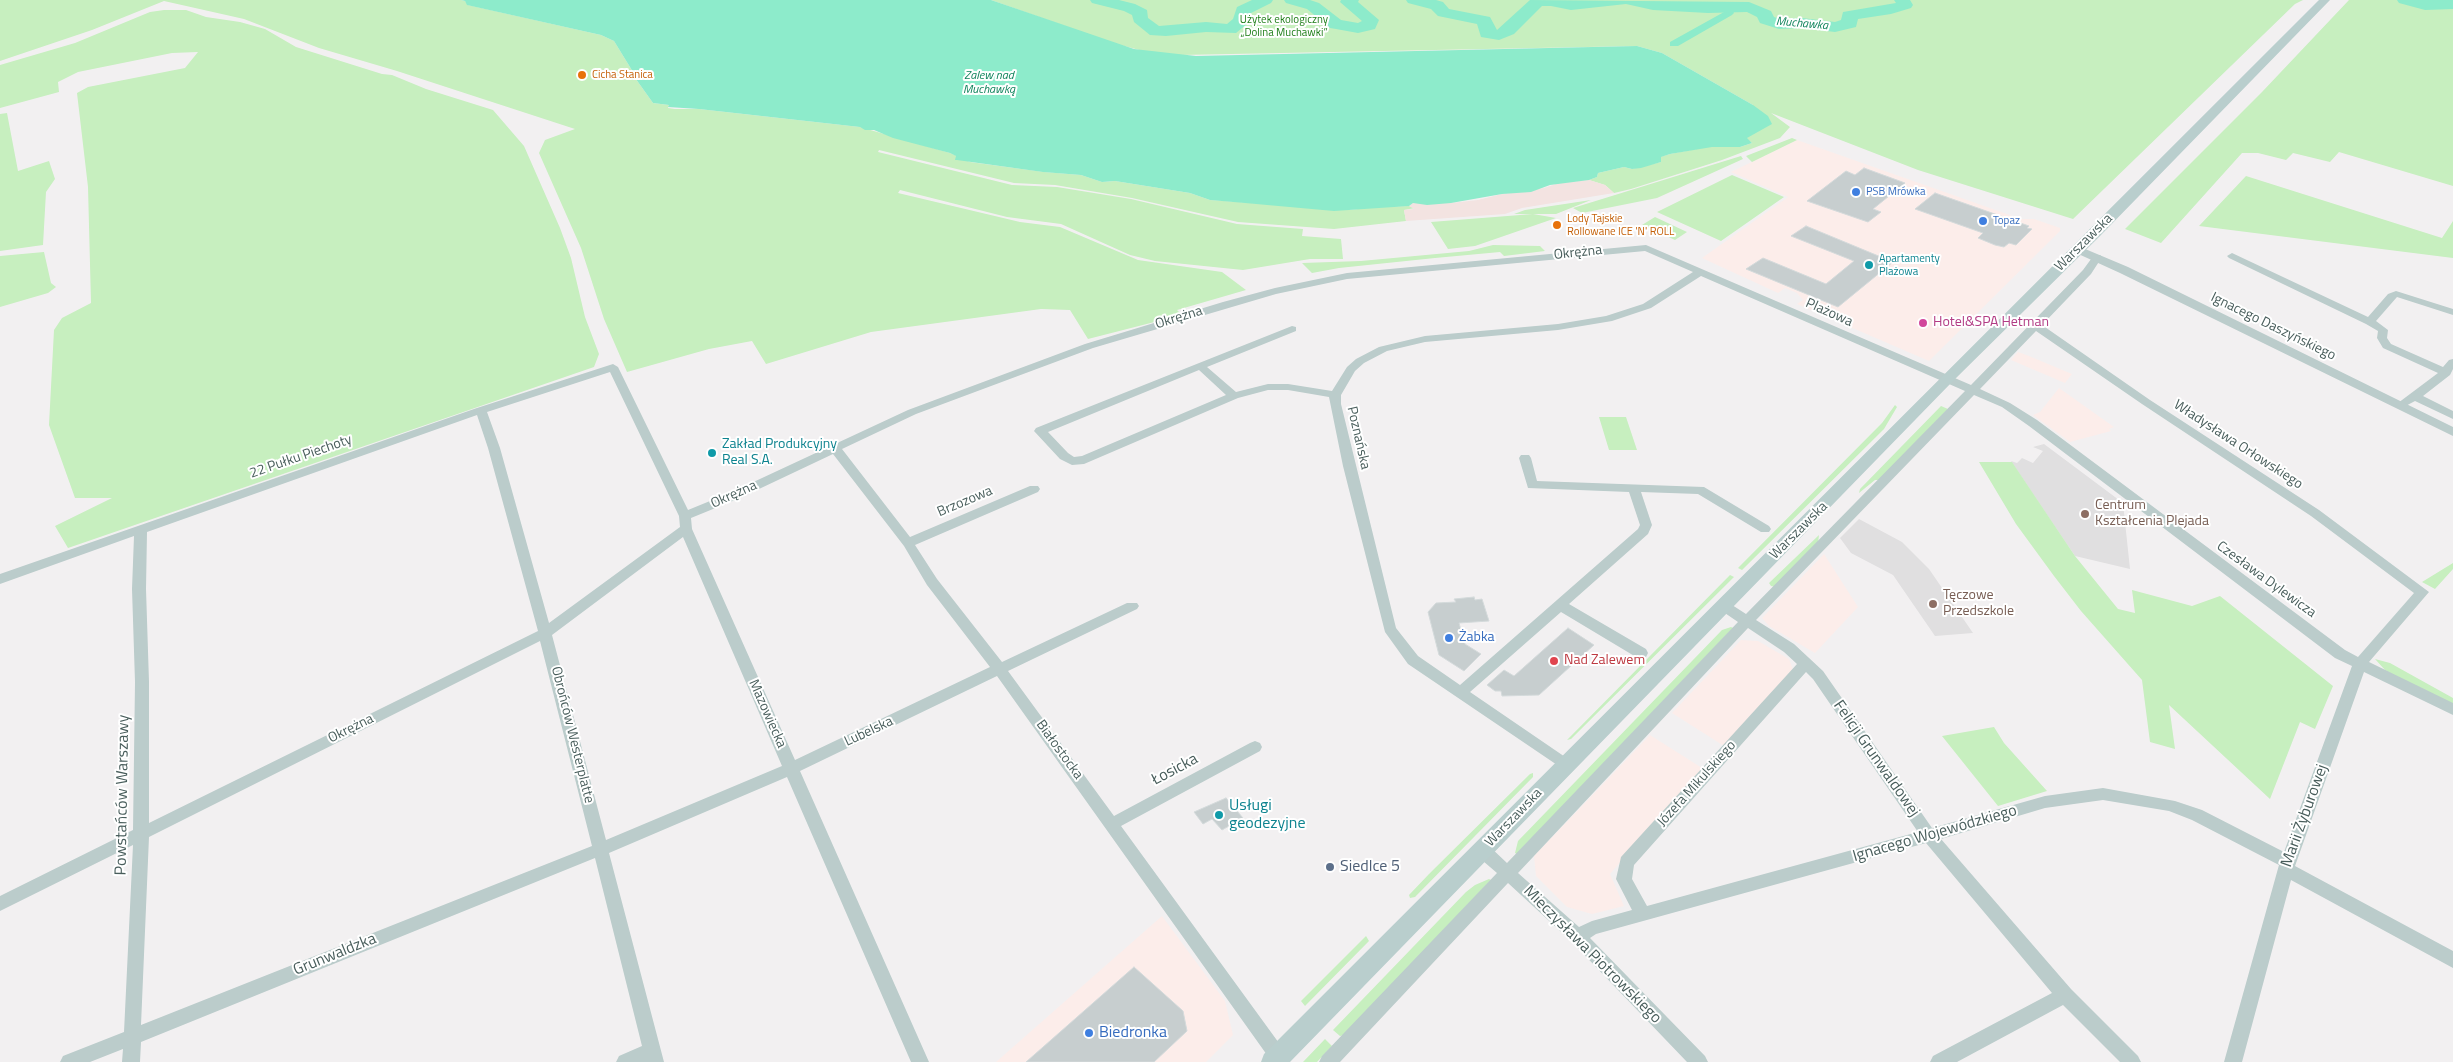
<!DOCTYPE html>
<html>
<head>
<meta charset="utf-8">
<style>
  body { margin:0 }
  canvas { display:block; background:#f2f0f1 }
</style>
</head>
<body>
<canvas width="2453" height="1062"></canvas>
<script>
const context = document.querySelector('canvas').getContext('2d');
context.lineJoin = 'round';
function fillPath(path, color) { context.fillStyle = color; context.fill(path, 'evenodd'); }
const shape = rows => new Path2D(rows.map(r => 'M' + r).join(''));
function stroke(path, color, width, dash) { context.strokeStyle = color; context.lineWidth = width; context.lineCap = dash ? 'butt' : 'round'; context.setLineDash(dash || []); context.stroke(path); }
function label(font, color, halo, rows, align = 'center') {
  context.font = font + ' "Titillium Web",sans-serif'; context.lineWidth = 4; context.setLineDash([]); context.textBaseline = 'middle'; context.strokeStyle = halo; context.fillStyle = color; for (const [text, x, y, turn = 0] of rows) {
    context.save(); context.translate(x, y); context.rotate((+turn || 0) * Math.PI / 180); context.textAlign = isNaN(turn) ? turn : align; if (halo) context.strokeText(text, 0, 0); context.fillText(text, 0, 0); context.restore();
  }
}
fillPath(shape([
  [1797,140,2021,219,2034,219,2060,228,2060,231,1929,361,1797,304,1803,300,1797,293,1785,288,1778,293,1702,258,1788,197,1731,172],
  [2018,352,2029,356,2072,374,2065,383,2011,360],
  [2059,388,2114,427,2109,429,2111,431,2070,442,2033,415,2040,412],
  [1824,554,1858,607,1815,653,1769,626,1762,618],
  [1741,640,1758,641,1789,659,1793,670,1724,746,1672,713],
  [1650,735,1702,768,1610,874,1624,906,1592,914,1567,907,1536,876,1534,856],
  [1162,916,1225,1001,1233,1035,1206,1062,996,1062]
]), '#fcedea');
fillPath(shape([
  [2044,444,2123,503,2130,569,2075,556,2054,525,2011,461,2017,463,2022,458,2033,463,2043,451,2033,447],
  [1859,519,1902,542,1929,569,1973,633,1935,636,1893,575,1851,553,1840,538]
]), '#e0dfe0');
fillPath(shape([
  [0,0,461,0,465,1,468,5,601,35,614,41,633,72,633,75,653,103,669,105,668,108,675,109,699,109,860,127,950,153,970,162,1044,172,1081,175,1102,182,1115,181,1190,193,1210,200,1350,210,1374,207,1409,206,1415,208,1404,210,1406,221,1334,229,1238,222,1132,198,1055,185,1014,183,879,150,878,152,1012,185,1057,187,1131,199,1237,224,1303,229,1302,236,1341,239,1343,259,1310,259,1243,270,1155,261,1130,255,1061,224,1007,217,900,190,898,193,1020,222,1060,227,1138,260,1222,272,1246,290,1177,310,1181,314,1174,317,1088,339,1070,310,1041,309,871,332,766,364,752,341,709,349,627,372,604,319,581,248,539,153,545,140,575,129,397,71,319,48,244,19,164,1,92,30,0,61],
  [991,0,2303,0,2295,4,2073,219,1918,170,1771,113,1790,127,1780,138,1722,160,1631,189,1614,193,1605,185,1589,180,1597,177,1598,173,1624,167,1632,169,1661,162,1660,157,1670,154,1712,146,1740,147,1752,143,1747,139,1753,105,1662,53,1637,46,1180,55,1147,52,1113,43],
  [2349,0,2399,0,2427,6,2453,6,2453,186,2339,152,2330,162,2293,153,2286,160,2258,153,2242,153,2161,243,2125,229,2262,92],
  [164,10,186,10,206,17,240,22,265,29,296,47,382,74,392,75,426,89,493,110,524,146,560,228,571,258,585,317,599,354,594,367,68,548,55,526,112,498,75,498,49,425,54,330,62,318,91,303,88,187,77,93,88,87,185,68,198,52,172,53,78,72,58,82,59,92,0,108,0,65,75,43,150,12],
  [7,113,18,171,49,161,55,179,46,192,43,245,0,251,0,114],
  [1792,138,1797,140,1752,162,1746,156],
  [1741,156,1743,159,1657,198,1582,213,1573,208],
  [1732,175,1784,197,1721,241,1657,212],
  [2246,176,2442,238,2453,221,2453,258,2199,226],
  [1591,200,1556,214,1514,214,1525,210],
  [1533,214,1556,218,1475,246,1448,249,1431,222],
  [1655,217,1687,232,1675,240,1642,225],
  [1493,245,1540,246,1545,251,1504,256,1500,252,1435,258,1339,268,1312,273,1302,263,1361,261,1469,251],
  [44,252,51,283,56,287,48,293,0,307,0,256],
  [1895,405,1897,407,1884,429,1742,570,1738,568,1882,423],
  [1941,406,1948,409,1880,480,1875,480,1859,493,1860,489],
  [1599,417,1626,417,1637,450,1609,450],
  [1979,462,2012,462,2075,556,2118,609,2135,613,2132,590,2192,606,2220,596,2333,686,2315,729,2300,722,2270,799,2169,705,2175,749,2150,742,2142,680,2081,611,2054,576,2016,524],
  [1819,535,1818,543,1776,587,1771,586,1769,583],
  [2453,563,2453,569,2435,589,2422,582],
  [1730,575,1734,577,1571,739,1567,740],
  [1731,627,1733,628,1517,854,1515,853,1518,841,1722,630],
  [2375,659,2390,663,2453,698,2453,704,2402,680,2385,670],
  [1994,727,2004,743,2047,791,1998,806,1942,736],
  [1533,773,1533,777,1415,897,1410,898,1409,895,1429,874,1530,774],
  [1489,879,1491,880,1345,1035,1340,1036,1333,1030,1466,892,1475,885],
  [1366,936,1369,941,1305,1006,1301,1001],
  [1325,1039,1332,1046,1317,1062,1303,1062]
]), '#c7efbf');
fillPath(shape([
  [1589,180,1605,185,1614,193,1522,208,1505,214,1406,221,1404,210,1414,209,1409,206,1413,203,1451,203,1478,200,1502,194,1544,188,1559,183]
]), '#f3e3e1');
fillPath(shape([
  [461,0,991,0,1134,49,1196,56,1637,46,1662,53,1753,105,1768,116,1772,124,1747,138,1752,143,1740,147,1712,147,1670,154,1661,157,1661,162,1641,168,1632,169,1624,167,1598,173,1597,177,1589,180,1550,185,1531,192,1502,194,1451,203,1427,205,1413,203,1409,206,1334,211,1245,203,1210,200,1190,193,1115,181,1102,182,1081,175,1043,172,957,160,955,160,956,156,950,153,893,138,874,130,865,130,860,127,699,109,668,107,669,105,653,103,633,75,633,72,614,41,601,35,467,5,465,1]
]), '#8debcb');
fillPath(shape([
  [1724,5,1730,5,1734,13,1732,15,1678,46,1670,46,1670,42,1724,12,1724,5]
]), '#8debcb');
fillPath(shape([
  [1090,0,1119,0,1135,4,1147,10,1148,18,1159,26,1206,22,1227,24,1233,19,1237,7,1252,0,1273,0,1271,3,1251,13,1247,24,1236,33,1206,32,1166,36,1150,35,1134,22,1132,15,1124,11,1092,3,1090,0],
  [1284,0,1310,0,1319,3,1341,20,1358,23,1362,21,1340,2,1341,0,1359,0,1358,2,1379,20,1375,29,1358,33,1336,29,1330,28,1307,9,1286,3,1284,0],
  [1406,0,1436,0,1443,2,1449,9,1490,17,1497,30,1530,0,1749,2,1771,11,1774,17,1780,19,1802,18,1835,22,1841,20,1843,12,1890,4,1896,3,1894,0,1910,0,1913,5,1911,8,1891,14,1858,19,1856,27,1835,32,1802,28,1779,29,1760,23,1757,17,1747,12,1708,13,1653,10,1626,4,1571,10,1551,6,1542,6,1514,34,1499,40,1481,37,1477,24,1438,16,1431,9,1408,3,1406,0],
  [2397,0,2453,0,2453,9,2425,10,2399,3,2397,0]
]), '#8debcb');
const building = shape([
  [1864,168,1905,183,1873,209,1881,212,1868,222,1807,201,1846,171,1855,175,1864,168],
  [1935,193,2029,226,2027,228,2032,229,2016,245,2009,243,2004,247,1995,245,1978,238,1983,233,1915,209,1935,193],
  [1806,226,1893,262,1838,307,1746,269,1763,258,1826,284,1854,261,1791,236,1806,226],
  [1474,597,1475,600,1482,599,1489,621,1459,623,1465,644,1481,654,1464,671,1439,655,1428,612,1436,603,1456,602,1454,599,1474,597],
  [1568,628,1594,645,1539,695,1502,696,1501,691,1495,691,1487,685,1504,670,1514,676,1568,628],
  [1226,798,1243,818,1222,830,1212,819,1203,824,1194,812,1226,798],
  [1134,967,1183,1011,1187,1031,1154,1062,1026,1062,1134,967]
]);
fillPath(building, '#c7cecf');
stroke(building, '#d4dadb', 1);
fillPath(shape([
  [1646,245,1971,385,2083,270,2094,255,2100,255,2102,257,2091,274,2042,325,2150,400,2319,510,2429,592,2369,662,2453,703,2453,715,2364,672,2295,866,2453,951,2453,968,2291,880,2242,1062,2224,1062,2279,865,2192,820,2169,811,2103,800,2045,808,1941,839,2071,989,2138,1056,2141,1062,2120,1062,2063,1005,1957,1062,1930,1062,1933,1056,2052,993,1926,843,1596,934,1590,938,1705,1056,1708,1062,1687,1062,1572,942,1508,883,1340,1062,1319,1062,1322,1056,1497,873,1476,855,1474,850,1476,845,1482,843,1488,845,1507,863,1738,622,1719,609,1717,606,1719,603,1729,603,1746,614,1965,391,1701,276,1651,308,1612,321,1558,330,1425,342,1387,351,1364,363,1355,371,1341,395,1341,404,1396,628,1418,656,1460,685,1638,529,1640,525,1629,492,1528,488,1519,458,1521,455,1529,455,1531,458,1537,481,1704,487,1769,526,1771,529,1769,532,1761,532,1698,494,1641,492,1652,525,1648,534,1569,604,1646,649,1648,653,1646,657,1636,657,1561,612,1470,692,1571,761,1573,765,1571,769,1566,771,1408,664,1385,632,1343,466,1329,397,1288,390,1268,390,1238,398,1084,464,1072,465,1060,459,1034,431,1036,428,1292,326,1296,327,1296,331,1207,367,1236,392,1268,384,1288,384,1332,391,1347,367,1356,359,1379,347,1425,336,1558,324,1606,316,1643,304,1693,272,1645,251,1347,279,1276,294,1093,348,916,414,842,449,910,537,1030,486,1038,486,1040,489,1038,492,915,545,937,579,1002,662,1127,603,1137,603,1139,606,1137,609,1008,671,1114,816,1250,743,1255,741,1260,743,1262,747,1260,751,1121,826,1284,1050,1287,1056,1284,1062,1272,1062,997,676,800,771,929,1062,911,1062,787,777,609,853,664,1062,616,1062,619,1056,642,1046,595,858,141,1042,140,1062,122,1062,123,1049,90,1062,60,1062,63,1056,124,1032,133,845,0,911,0,896,133,830,135,682,132,589,134,536,0,584,0,574,477,408,613,364,618,367,688,510,732,492,908,410,1085,344,1223,302,1275,288,1347,273,1646,245],
  [2036,331,2142,404,2311,516,2414,593,2358,657,2345,650,2037,420,2010,403,1980,389,2036,331],
  [1199,370,1226,395,1082,456,1074,457,1068,453,1048,432,1199,370],
  [610,372,679,516,680,527,549,623,500,448,487,412,610,372],
  [1974,395,2002,407,2029,426,2335,658,2352,666,2284,852,2202,810,2175,801,2103,788,2045,796,1932,828,1823,671,1794,644,1756,620,1974,395],
  [477,415,488,448,538,631,149,823,149,682,146,589,147,532,477,415],
  [833,454,904,546,927,585,990,667,795,760,692,529,691,518,740,498,833,454],
  [683,537,782,766,606,840,552,635,683,537],
  [1748,628,1784,652,1797,664,1621,857,1616,879,1632,910,1592,921,1579,927,1518,873,1748,628],
  [540,641,592,846,141,1025,149,837,540,641],
  [1806,672,1813,679,1918,832,1647,906,1632,879,1634,865,1806,672],
  [2232,253,2368,317,2388,294,2396,291,2453,309,2453,315,2397,297,2376,321,2388,330,2387,338,2391,344,2443,367,2449,360,2453,359,2453,369,2450,375,2423,396,2453,411,2453,419,2415,401,2400,409,2394,406,2438,373,2383,348,2377,338,2378,331,2366,324,2229,258,2227,256,2232,253]
]), '#bbcccb');
fillPath(shape([
  [2078,246,2128,267,2453,427,2453,436,2120,273,2074,252,2072,250,2078,246]
]), '#bbcccb');
fillPath(shape([
  [2319,0,2330,0,2100,236,1952,382,1290,1062,1261,1062,1264,1054,2319,0]
]), '#b9cecd');
for (const [x, y, r, color] of [
  [582,75,5,"#e8710a"],
  [1856,192,5,"#3f7fe0"],
  [1983,221,5,"#3f7fe0"],
  [1557,225,5,"#e8710a"],
  [1869,265,5,"#0f9aa8"],
  [1923,323,5,"#d1479c"],
  [712,453,5,"#0f9aa8"],
  [2085,514,5,"#8d6e63"],
  [1933,604,5,"#8d6e63"],
  [1449,638,5,"#3f7fe0"],
  [1554,661,5,"#e0444e"],
  [1219,815,5,"#0f9aa8"],
  [1330,867,5,"#5c6f8a"],
  [1089,1033,5,"#3f7fe0"]
]) { const dot = new Path2D(); dot.arc(x, y, r, 0, 2 * Math.PI); context.fillStyle = color; context.fill(dot); stroke(dot, '#fff', 2); }
label('11px', '#1e7e18', '#fff', [
  ["Użytek ekologiczny",1284,20],
  ["„Dolina Muchawki”",1284,33]
]);
label('11px', '#c56008', '#fff', [
  ["Cicha Stanica",592,75],
  ["Lody Tajskie",1567,219],
  ["Rollowane ICE 'N' ROLL",1567,232]
], 'left');
label('11px', '#366cbe', '#fff', [
  ["PSB Mrówka",1866,192],
  ["Topaz",1993,221]
], 'left');
label('11px', '#0d838f', '#fff', [
  ["Apartamenty",1879,259],
  ["Plażowa",1879,272]
], 'left');
label('italic 12px', '#0f835b', '#fff', [
  ["Muchawka",1802,24,5],
  ["Zalew nad",989,76],
  ["Muchawką",989,90]
]);
label('14px', '#485d5b', '#fff', [
  ["Warszawska",2084,243,-45],
  ["Okrężna",1578,253,-6],
  ["Plażowa",1829,313,24],
  ["Okrężna",1179,318,-17],
  ["Ignacego Daszyńskiego",2273,327,26],
  ["Poznańska",1358,438,77],
  ["Władysława Orłowskiego",2238,445,33],
  ["22 Pułku Piechoty",301,457,-19],
  ["Okrężna",734,495,-24],
  ["Brzozowa",965,502,-23],
  ["Warszawska",1799,531,-45],
  ["Czesława Dylewicza",2266,580,36],
  ["Mazowiecka",767,714,66],
  ["Okrężna",351,729,-26],
  ["Lubelska",869,732,-25],
  ["Obrońców Westerplatte",572,735,76],
  ["Białostocka",1059,750,54],
  ["Józefa Mikulskiego",1697,784,-48],
  ["Warszawska",1514,818,-46]
]);
label('14px', '#b23c85', '#fff', [
  ["Hotel&SPA Hetman",1933,323]
], 'left');
label('14px', '#0d838f', '#fff', [
  ["Zakład Produkcyjny",722,445],
  ["Real S.A.",722,461]
], 'left');
label('14px', '#785e54', '#fff', [
  ["Centrum",2095,506],
  ["Kształcenia Plejada",2095,522],
  ["Tęczowe",1943,596],
  ["Przedszkole",1943,612]
], 'left');
label('14px', '#366cbe', '#fff', [
  ["Żabka",1459,638]
], 'left');
label('14px', '#be3a42', '#fff', [
  ["Nad Zalewem",1564,661]
], 'left');
label('16px', '#485d5b', '#fff', [
  ["Felicji Grunwaldowej",1876,759,55],
  ["Łosicka",1175,770,-28],
  ["Powstańców Warszawy",123,795,-89],
  ["Marii Żyburowej",2305,816,-70],
  ["Ignacego Wojewódzkiego",1935,834,-16],
  ["Grunwaldzka",335,955,-22],
  ["Mieczysława Piotrowskiego",1592,955,45]
]);
label('16px', '#0d838f', '#fff', [
  ["Usługi",1229,806],
  ["geodezyjne",1229,824]
], 'left');
label('16px', '#4e5e75', '#fff', [
  ["Siedlce 5",1340,867]
], 'left');
label('16px', '#366cbe', '#fff', [
  ["Biedronka",1099,1033]
], 'left');
</script>
</body>
</html>
